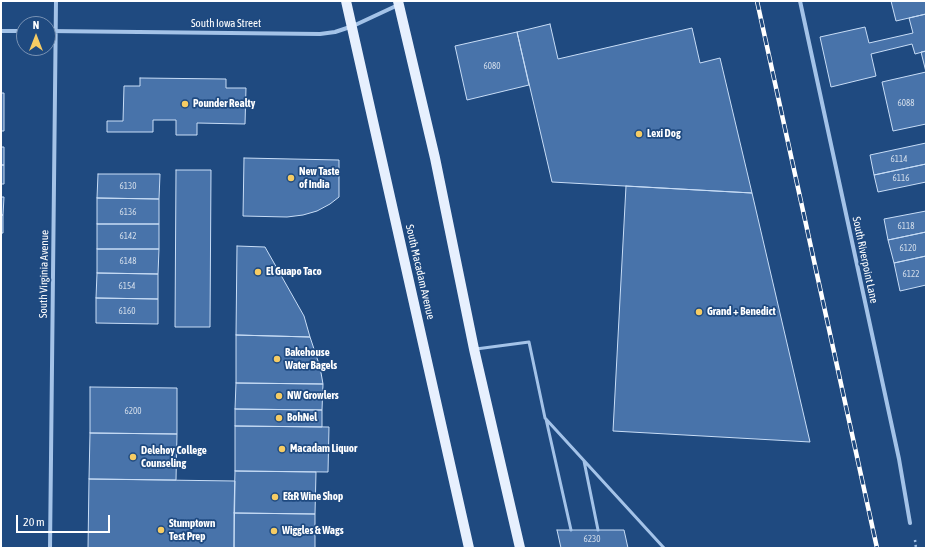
<!DOCTYPE html>
<html>
<head>
<meta charset="utf-8">
<style>
  body { margin:0 }
  #map { position:relative; width:927px; height:549px; overflow:hidden; background:#1f4a80; font-family:"Asap Condensed",sans-serif }
  canvas { display:block }
  .frame { position:absolute; inset:0; border:2px solid #fff; pointer-events:none }
  .north { position:absolute; left:16px; top:16px; width:40px; height:40px; box-sizing:border-box; background:#1f4a80; border:1px solid #7992b3; border-radius:50%; rotate:0deg; font-size:11px; font-weight:700; line-height:16px; text-align:center; color:#fff }
  .north::after { content:''; display:block; margin:auto; width:14px; height:18px; background:#f6cc64; clip-path:polygon(50% 0,100% 100%,50% 72%,0 100%) }
  .scale { position:absolute; left:16px; top:515px; width:94px; height:18px; box-sizing:border-box; border:2px solid #fff; border-top:0; padding-left:5px; font-size:12px; line-height:14px; white-space:nowrap; color:#fff; -webkit-text-stroke:3px #1f4a80; paint-order:stroke }
</style>
</head>
<body>
<div id="map">
<canvas width="927" height="549"></canvas>
<div class="frame"></div>
<div class="north">N</div>
<div class="scale">20 m</div>
</div>
<script>
const context = document.querySelector('canvas').getContext('2d');
context.lineJoin = 'round';
function fillPath(path, color) { context.fillStyle = color; context.fill(path, 'evenodd'); }
const shape = rows => new Path2D(rows.map(r => 'M' + r).join(''));
function stroke(path, color, width, dash) { context.strokeStyle = color; context.lineWidth = width; context.lineCap = dash ? 'butt' : 'round'; context.setLineDash(dash || []); context.stroke(path); }
function label(font, color, halo, rows, align = 'center') {
  context.font = font + ' "Asap Condensed",sans-serif'; context.lineWidth = 3.5; context.setLineDash([]); context.textBaseline = 'middle'; context.strokeStyle = halo; context.fillStyle = color; for (const [text, x, y, turn = 0] of rows) {
    context.save(); context.translate(x, y); context.rotate((+turn || 0) * Math.PI / 180); context.textAlign = isNaN(turn) ? turn : align; if (halo) context.strokeText(text, 0, 0); context.fillText(text, 0, 0); context.restore();
  }
}
const building = shape([
  [891,1,926,1,926,14,896,21,891,1],
  [926,14,926,51,915,54,912,44,871,54,876,76,831,87,820,37,865,27,869,43,913,33,909,18,926,14],
  [550,24,558,59,692,28,700,63,720,58,752,193,552,182,517,32,550,24],
  [517,32,529,85,467,100,455,46,517,32],
  [926,51,926,124,893,131,882,82,926,72,921,52,926,51],
  [140,78,226,79,226,88,246,88,245,124,197,123,197,135,176,135,176,120,153,120,153,132,107,132,107,121,123,121,124,86,140,86,140,78],
  [1,93,4,93,4,131,1,131,1,93],
  [926,143,926,164,874,175,870,155,926,143],
  [1,147,4,147,4,165,1,165,1,147],
  [244,158,339,160,339,197,330,204,317,211,303,215,287,217,243,216,244,158],
  [926,164,926,182,878,192,874,175,926,164],
  [1,165,4,165,4,184,1,184,1,165],
  [176,170,211,170,210,327,175,327,176,170],
  [98,174,160,174,159,199,97,198,98,174],
  [626,186,752,193,810,442,613,431,626,186],
  [1,197,4,197,3,215,1,215,1,197],
  [97,198,159,199,159,224,97,224,97,198],
  [926,211,926,232,888,240,884,219,926,211],
  [1,215,3,215,3,233,1,233,1,215],
  [97,224,159,224,159,249,97,249,97,224],
  [926,232,926,256,894,263,888,240,926,232],
  [237,246,265,247,304,316,310,337,236,335,237,246],
  [97,249,159,249,158,274,97,273,97,249],
  [926,256,926,285,900,291,894,263,926,256],
  [97,273,158,274,158,299,96,298,97,273],
  [96,298,158,299,158,324,96,323,96,298],
  [236,335,310,337,320,367,323,384,236,383,236,335],
  [236,383,323,384,322,410,235,409,236,383],
  [90,387,177,388,177,434,90,433,90,387],
  [235,409,322,410,322,427,235,426,235,409],
  [235,426,329,427,328,472,235,471,235,426],
  [90,433,177,434,176,480,89,479,90,433],
  [235,471,316,472,315,514,234,513,235,471],
  [89,479,235,481,234,548,88,548,89,479],
  [234,513,315,514,315,548,234,548,234,513],
  [557,530,624,530,628,548,561,548,557,530]
]);
fillPath(building, '#4873aa');
stroke(building, '#c8ddf6', 1);
stroke(shape([
  [915,540,916,548]
]), '#a4c3e8', 2.5, [2, 3]);
stroke(shape([
  [476,349,529,342,545,418,664,548],
  [546,419,571,530],
  [584,461,598,530]
]), '#a4c3e8', 3);
stroke(shape([
  [800,1,899,459,910,523],
  [1,31,24,31],
  [48,31,320,34,335,32,353,26,398,5],
  [50,548,56,1]
]), '#a4c3e8', 4);
stroke(shape([
  [346,1,469,548],
  [398,1,435,158,474,349,520,548]
]), '#e7f0fe', 10);
const rail = shape([
  [757,1,877,548]
]);
stroke(rail, '#fff', 4.5);
stroke(rail, '#1f4a80', 3, [9]);
for (const [x, y, r, color] of [
  [185,104,4,"#f6cc64"],
  [639,134,4,"#f6cc64"],
  [291,178,4,"#f6cc64"],
  [258,272,4,"#f6cc64"],
  [699,312,4,"#f6cc64"],
  [277,359,4,"#f6cc64"],
  [279,396,4,"#f6cc64"],
  [279,418,4,"#f6cc64"],
  [282,449,4,"#f6cc64"],
  [133,457,4,"#f6cc64"],
  [275,497,4,"#f6cc64"],
  [161,530,4,"#f6cc64"],
  [274,531,4,"#f6cc64"]
]) { const dot = new Path2D(); dot.arc(x, y, r, 0, 2 * Math.PI); context.fillStyle = color; context.fill(dot); stroke(dot, '#1f4a80', 1.5); }
label('9px', '#d1dcea', null, [
  ["6080",492,66],
  ["6088",906,103],
  ["6114",899,159],
  ["6116",901,178],
  ["6130",128,186],
  ["6136",128,212],
  ["6118",906,226],
  ["6142",128,236],
  ["6120",908,248],
  ["6148",128,261],
  ["6122",911,274],
  ["6154",127,286],
  ["6160",127,311],
  ["6200",133,411],
  ["6230",592,539]
]);
label('11px', '#fff', '#1f4a80', [
  ["South Iowa Street",226,24],
  ["South Riverpoint Lane",865,260,78],
  ["South Macadam Avenue",420,272,77],
  ["South Virginia Avenue",44,274,-89]
]);
label('bold 11px', '#fff', '#1f4a80', [
  ["Pounder Realty",193,104],
  ["Lexi Dog",647,134],
  ["New Taste",299,172],
  ["of India",299,185],
  ["El Guapo Taco",266,272],
  ["Grand + Benedict",707,312],
  ["Bakehouse",285,353],
  ["Water Bagels",285,366],
  ["NW Growlers",287,396],
  ["BohNel",287,418],
  ["Macadam Liquor",290,449],
  ["Delehoy College",141,451],
  ["Counseling",141,464],
  ["E&R Wine Shop",283,497],
  ["Stumptown",169,524],
  ["Test Prep",169,537],
  ["Wiggles & Wags",282,531]
], 'left');
</script>
</body>
</html>
